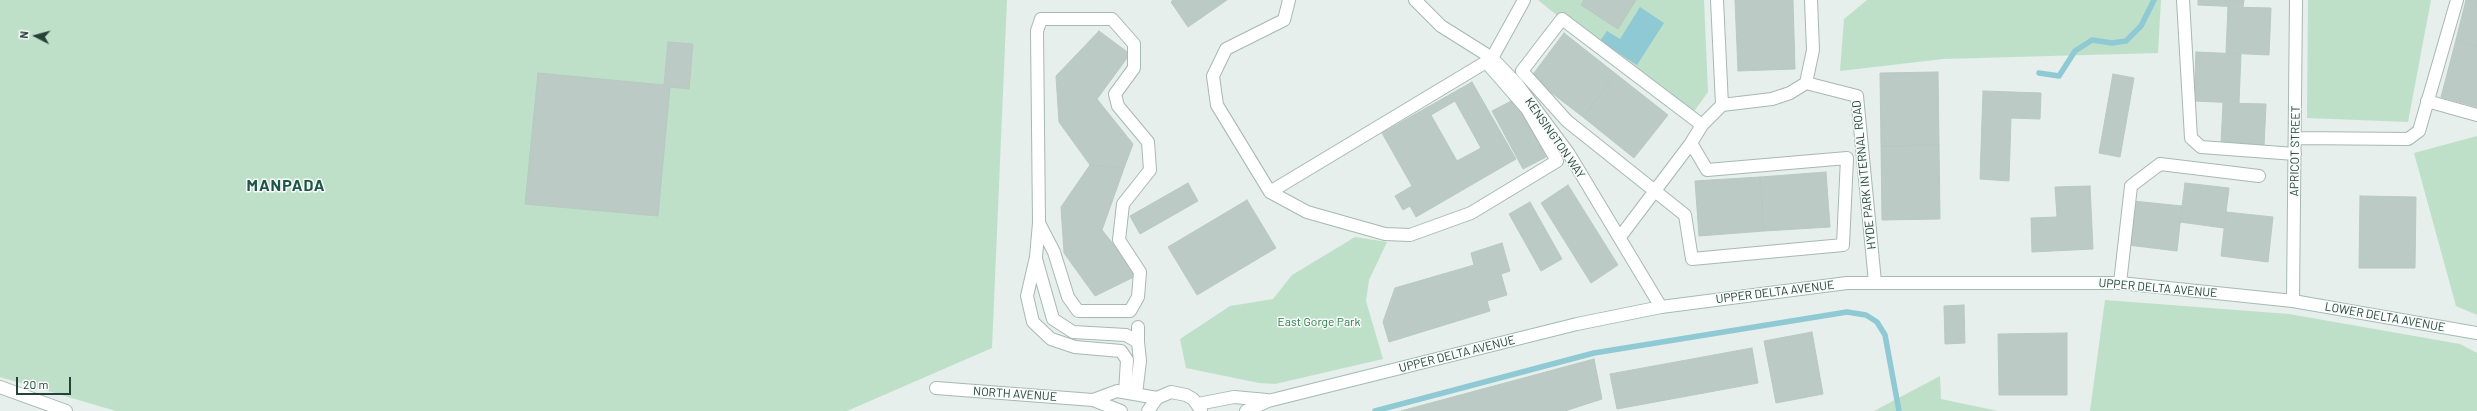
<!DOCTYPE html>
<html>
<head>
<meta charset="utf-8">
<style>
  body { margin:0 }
  #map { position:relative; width:2477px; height:411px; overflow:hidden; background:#e6efeb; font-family:Barlow,sans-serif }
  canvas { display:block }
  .north { position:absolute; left:16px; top:16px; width:40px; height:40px; -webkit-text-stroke:3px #f7fbf9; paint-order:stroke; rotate:276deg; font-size:11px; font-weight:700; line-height:16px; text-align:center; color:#24423a }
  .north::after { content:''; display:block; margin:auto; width:14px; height:18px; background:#24423a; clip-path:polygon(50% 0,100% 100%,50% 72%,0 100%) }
  .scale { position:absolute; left:16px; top:377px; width:55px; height:18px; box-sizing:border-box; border:2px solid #24423a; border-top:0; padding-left:5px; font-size:12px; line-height:14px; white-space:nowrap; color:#24423a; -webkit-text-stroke:3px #f7fbf9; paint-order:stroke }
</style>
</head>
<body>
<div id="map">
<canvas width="2477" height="411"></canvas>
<div class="north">N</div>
<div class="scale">20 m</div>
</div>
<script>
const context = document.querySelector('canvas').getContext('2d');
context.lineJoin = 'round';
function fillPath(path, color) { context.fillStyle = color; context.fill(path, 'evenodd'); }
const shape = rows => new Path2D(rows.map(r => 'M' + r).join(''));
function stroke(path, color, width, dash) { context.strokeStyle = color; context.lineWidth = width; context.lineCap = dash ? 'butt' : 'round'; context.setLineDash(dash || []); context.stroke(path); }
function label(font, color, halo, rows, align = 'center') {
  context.font = font + ' Barlow,sans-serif'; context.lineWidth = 3; context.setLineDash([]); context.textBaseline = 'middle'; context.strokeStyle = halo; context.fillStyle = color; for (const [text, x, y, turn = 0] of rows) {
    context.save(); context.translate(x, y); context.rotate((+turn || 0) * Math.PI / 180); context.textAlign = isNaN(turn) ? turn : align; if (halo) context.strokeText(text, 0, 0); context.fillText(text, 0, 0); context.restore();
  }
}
fillPath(shape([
  [0,0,1007,0,992,348,847,411,116,411,0,377],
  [1538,0,1704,0,1708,92,1687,121],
  [1867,0,2161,0,2158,53,1943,59,1840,71,1844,19],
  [2308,0,2431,0,2408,122,2307,118],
  [2477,136,2477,315,2456,306,2414,153],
  [1355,237,1387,242,1369,280,1366,301,1383,359,1275,384,1259,383,1186,368,1180,339,1230,306,1273,299,1292,275],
  [2105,300,2289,314,2460,344,2477,353,2477,411,2090,411],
  [1940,376,1941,399,1998,411,1874,411]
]), '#bfe0c8');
fillPath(shape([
  [1640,7,1664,23,1637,65,1600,41,1607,31,1620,39]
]), '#8ec9d4');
stroke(shape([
  [2039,73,2059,76,2075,51,2092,40,2112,43,2126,41,2141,26,2154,0],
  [1375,411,1594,353,1847,312,1866,315,1877,322,1885,335,1899,411]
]), '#8ec9d4', 5.5);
const building = shape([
  [1173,0,1227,0,1188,27,1171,2,1173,0],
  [1584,0,1636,0,1618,29,1581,5,1584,0],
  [1735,0,1793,0,1795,69,1738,71,1735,0],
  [2198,0,2244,0,2243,7,2198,5,2198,0],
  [2466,0,2477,0,2477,46,2456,40,2466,0],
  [2228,7,2271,8,2269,55,2226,53,2228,7],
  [1099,31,1130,54,1097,99,1133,144,1124,168,1090,165,1059,122,1056,76,1099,31],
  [1564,33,1616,74,1583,117,1531,77,1564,33],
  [2456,40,2477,46,2477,107,2441,97,2456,40],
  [668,42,693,44,689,89,670,87,658,216,525,204,538,73,664,85,668,42],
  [2196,52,2241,54,2239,103,2194,101,2196,52],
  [1938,72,1939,145,1881,146,1880,73,1938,72],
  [1616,74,1668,115,1634,158,1583,117,1616,74],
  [2113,74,2134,78,2120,157,2099,153,2113,74],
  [1472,82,1516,159,1416,217,1410,206,1403,210,1395,196,1412,186,1382,133,1472,82],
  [1455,101,1481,148,1457,161,1431,115,1455,101],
  [1983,91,2041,93,2040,119,2011,118,2009,181,1980,179,1983,91],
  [1515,99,1546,157,1523,169,1492,111,1515,99],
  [2223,103,2266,104,2264,146,2221,144,2223,103],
  [1939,145,1940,219,1882,220,1881,146,1939,145],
  [1090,165,1124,168,1102,230,1138,275,1095,296,1064,253,1061,207,1090,165],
  [1826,172,1830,227,1764,231,1760,177,1826,172],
  [1760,177,1764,231,1699,236,1695,181,1760,177],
  [1188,183,1198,201,1140,234,1130,216,1188,183],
  [2185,183,2229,188,2224,228,2180,222,2185,183],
  [1568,185,1618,265,1591,283,1541,203,1568,185],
  [2090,186,2093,249,2032,252,2031,218,2057,217,2055,187,2090,186],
  [2360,196,2416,197,2415,268,2359,268,2360,196],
  [1247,200,1276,248,1197,295,1168,247,1247,200],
  [2133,201,2182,206,2177,251,2128,245,2133,201],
  [1530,202,1562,259,1541,271,1509,214,1530,202],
  [2226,212,2273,217,2268,262,2221,256,2226,212],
  [1502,243,1510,271,1501,274,1507,295,1487,301,1490,311,1389,342,1383,322,1395,288,1474,265,1471,253,1502,243],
  [1964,305,1965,343,1945,344,1944,306,1964,305],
  [1812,332,1823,394,1776,403,1764,341,1812,332],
  [2067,333,2067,395,1999,395,1998,334,2067,333],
  [1752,348,1758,383,1617,409,1610,374,1752,348],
  [1594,359,1602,399,1565,411,1401,411,1594,359]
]);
fillPath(building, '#bbcac4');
stroke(building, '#b8c9c2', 1);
const street = shape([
  [1415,0,1441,26,1492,58,1517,84,1569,154,1661,307],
  [2183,0,2191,138,2201,147,2295,154],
  [1492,58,1524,0],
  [1806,83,1857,96,1875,282],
  [2427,101,2477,115],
  [1722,105,1772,99,1790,93,1806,83,1813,50,1811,0],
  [2295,138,2408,139,2419,131,2457,0],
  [1691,143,1707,170,1847,158,1843,245,1692,259,1685,215,1567,121,1522,71,1562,19,1702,125],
  [1270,192,1307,212,1385,234,1410,235,1471,213,1557,161,1527,109,1486,62,1270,192,1217,105,1213,76,1226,49,1284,20,1289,0],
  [1039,223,1054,252,1068,297,1078,311,1130,311,1138,297,1140,272,1119,240,1123,204,1150,170,1148,142,1118,106,1115,94,1134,68,1134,44,1112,19,1041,19,1037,31,1039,223,1036,257,1027,296,1033,322,1051,339,1075,347,1121,351,1127,360,1125,392],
  [1620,237,1691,143,1702,125,1722,105,1717,0],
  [1036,259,1053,319,1073,332,1126,335,1138,342,1140,361,1136,394],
  [2120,283,2131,186,2160,164,2259,176],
  [2293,301,2296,0],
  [1138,342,1138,327],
  [0,387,66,411],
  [936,388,1093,400,1121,411],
  [1093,400,1117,391,1157,398]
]);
const secondary = shape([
  [1198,404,1234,397,1267,400],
  [1148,411,1157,398,1171,392,1186,395,1193,399,1201,410],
  [1246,411,1268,401,1577,324,1661,307,1847,283,2120,283,2293,301,2477,333]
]);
stroke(street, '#a8b8b2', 14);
stroke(secondary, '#a4bbb3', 14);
stroke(street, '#fff', 12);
stroke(secondary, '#fff', 12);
label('12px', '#24423a', '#f7fbf9', [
  ["KENSINGTON WAY",1555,138,55],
  ["APRICOT STREET",2295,151,-89],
  ["HYDE PARK INTERNAL ROAD",1864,175,-96],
  ["UPPER DELTA AVENUE",2158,288,5],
  ["UPPER DELTA AVENUE",1775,292,-7],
  ["LOWER DELTA AVENUE",2385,317,10],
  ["UPPER DELTA AVENUE",1457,354,-14],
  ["NORTH AVENUE",1015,394,4]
]);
label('12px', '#2d7a4b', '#f7fbf9', [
  ["East Gorge Park",1319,322]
]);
context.letterSpacing = '1px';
label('bold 16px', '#1f5548', '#f7fbf9', [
  ["MANPADA",286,186]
]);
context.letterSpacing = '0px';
</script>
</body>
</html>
